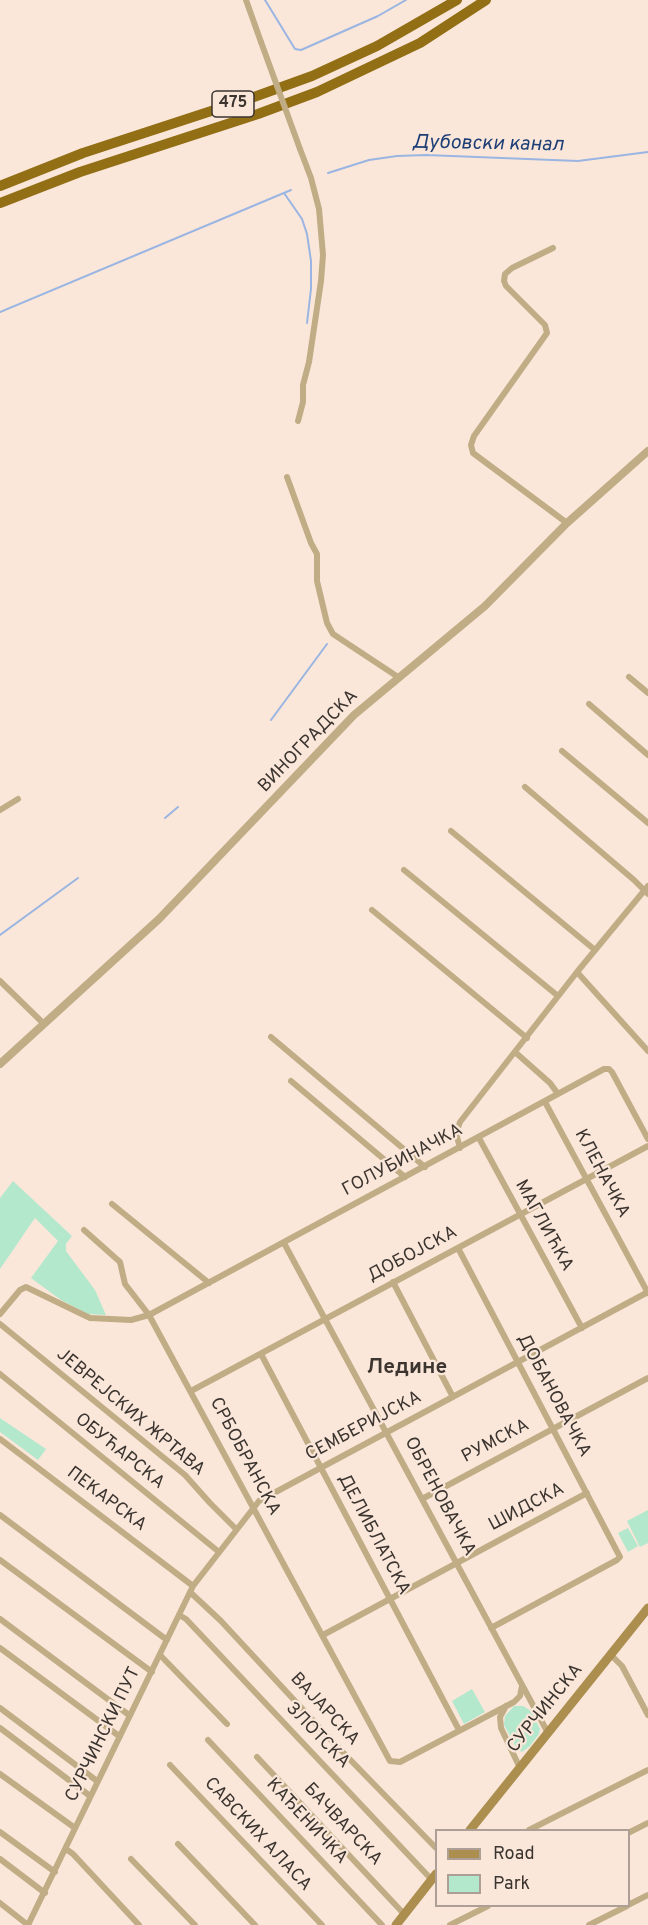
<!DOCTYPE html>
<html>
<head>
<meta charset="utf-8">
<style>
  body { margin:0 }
  #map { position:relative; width:648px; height:1925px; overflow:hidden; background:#fae7da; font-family:Overpass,sans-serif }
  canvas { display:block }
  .legend { position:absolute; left:435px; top:1829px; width:195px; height:78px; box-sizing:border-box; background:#fae7da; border:2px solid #ae9f96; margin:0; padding:8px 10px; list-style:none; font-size:18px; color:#3b342f }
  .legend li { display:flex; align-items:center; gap:12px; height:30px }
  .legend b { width:30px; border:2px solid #ae9f96 }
</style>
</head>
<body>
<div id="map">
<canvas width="648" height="1925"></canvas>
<ul class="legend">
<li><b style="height:8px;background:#ac8e4f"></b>Road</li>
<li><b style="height:16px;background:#b4e8cd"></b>Park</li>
</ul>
</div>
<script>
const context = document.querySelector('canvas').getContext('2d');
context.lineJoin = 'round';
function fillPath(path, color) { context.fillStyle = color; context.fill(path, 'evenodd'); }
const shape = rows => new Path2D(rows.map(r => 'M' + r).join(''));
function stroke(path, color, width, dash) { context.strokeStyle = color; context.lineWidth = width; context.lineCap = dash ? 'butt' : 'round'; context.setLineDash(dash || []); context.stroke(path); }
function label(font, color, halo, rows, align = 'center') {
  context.font = font + ' Overpass,sans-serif'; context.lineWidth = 4.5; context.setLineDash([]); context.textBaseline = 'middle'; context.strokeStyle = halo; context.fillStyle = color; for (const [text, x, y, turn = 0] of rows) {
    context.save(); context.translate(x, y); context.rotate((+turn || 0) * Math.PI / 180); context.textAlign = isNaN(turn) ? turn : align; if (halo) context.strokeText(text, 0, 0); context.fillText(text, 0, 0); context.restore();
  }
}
fillPath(shape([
  [13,1181,72,1236,66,1244,66,1251,95,1290,106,1315,88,1314,61,1300,31,1278,58,1241,35,1218,0,1269,0,1198],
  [0,1418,46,1449,38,1460,0,1432],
  [648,1510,648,1543,640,1547,627,1521],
  [628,1528,638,1546,628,1552,618,1533],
  [472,1689,485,1712,464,1724,452,1701],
  [514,1706,523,1706,531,1711,540,1729,539,1734,530,1746,522,1752,517,1749,504,1725,505,1716]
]), '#b4e8cd');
stroke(shape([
  [265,0,295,49,301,50,378,16,406,0],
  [328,173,369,160,397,156,426,155,578,161,648,152],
  [284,193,302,219,307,234,311,261,311,289,307,323],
  [0,312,291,190],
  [271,720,327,644],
  [165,818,178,807],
  [0,935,78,878]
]), '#9ab5e2', 2);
stroke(shape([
  [246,0,261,42],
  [553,248,512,268,505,274,504,281,506,286,545,325,547,333,474,436,471,445,473,453,567,523],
  [298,421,303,402,303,385,309,362,321,281,323,255,319,209,311,178,300,149],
  [287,477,311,543,317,554,317,581,327,623,333,634,398,677],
  [629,677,648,693],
  [589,704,648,755],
  [562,751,648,823],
  [525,787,634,880,648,894],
  [0,810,18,799],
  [451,831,595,950],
  [404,870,558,996],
  [372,910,527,1038],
  [577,972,648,1051],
  [0,981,44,1024],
  [271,1037,425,1167],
  [515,1052,550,1083,558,1094],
  [291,1081,405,1177],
  [545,1102,648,1293],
  [479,1138,582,1328],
  [460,1148,456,1133,460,1122,577,972,648,886],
  [112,1204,209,1283],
  [84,1230,120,1262,125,1284,149,1315,390,1761,400,1762,514,1702,520,1696,522,1686],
  [284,1243,548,1733],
  [458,1248,620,1557,617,1560,491,1628],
  [393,1282,453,1397],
  [0,1314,20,1290,26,1287,90,1318,131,1320,149,1315,604,1069,609,1069,612,1072,648,1139],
  [0,1324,185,1475,210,1503,236,1529],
  [261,1354,459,1730],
  [0,1374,219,1552],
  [191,1391,648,1146],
  [0,1439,193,1586],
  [422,1499,648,1378],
  [0,1515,167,1640],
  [0,1560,152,1672],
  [190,1592,221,1621,332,1741,436,1848],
  [179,1615,186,1619,432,1880],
  [0,1619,129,1715],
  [323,1635,587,1493],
  [0,1648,119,1736],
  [160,1655,227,1724],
  [611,1655,622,1666,648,1715],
  [506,1706,500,1717,501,1728,520,1768],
  [0,1708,97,1781],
  [0,1728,90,1796],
  [208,1740,382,1925],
  [257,1757,404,1914],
  [170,1765,322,1925],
  [0,1774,75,1828],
  [529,1830,648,1770],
  [0,1832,55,1872],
  [628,1833,648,1823],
  [178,1844,255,1925],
  [66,1849,73,1854,139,1925],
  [0,1859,45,1893],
  [131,1859,195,1925],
  [0,1903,28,1925],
  [628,1905,648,1895],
  [28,1925,193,1586,259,1501,648,1292],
  [450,1925,488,1906],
  [589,1925,627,1906]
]), '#c1ad85', 6);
stroke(shape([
  [0,1064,159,919,354,715,485,606,567,523,648,451]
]), '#c1ad85', 8);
stroke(shape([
  [470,1830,648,1608],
  [396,1925,436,1874]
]), '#ac8e4f', 9);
stroke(shape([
  [0,186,83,153,254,97,312,76,377,46,457,0],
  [0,203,80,172,258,114,317,92,420,43,486,0]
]), '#926e14', 10);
stroke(shape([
  [261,42,300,149]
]), '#c1ad85', 6);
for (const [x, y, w] of [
  [233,104,42]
]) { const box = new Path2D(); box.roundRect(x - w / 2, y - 13, w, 26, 4.5); context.fillStyle = '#fae7da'; context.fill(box); stroke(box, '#3b342f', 1.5); }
label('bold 16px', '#3b342f', null, [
  ["475",233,104]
]);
label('18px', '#3b342f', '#fae7da', [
  ["ВИНОГРАДСКА",309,742,-46],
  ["ГОЛУБИНАЧКА",403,1161,-28],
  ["КЛЕНАЧКА",601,1174,62],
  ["МАГЛИЋКА",543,1226,61],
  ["ДОБОЈСКА",413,1255,-28],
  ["ДОБАНОВАЧКА",553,1396,62],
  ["ЈЕВРЕЈСКИХ ЖРТАВА",130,1413,40],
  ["СЕМБЕРИЈСКА",364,1427,-28],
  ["РУМСКА",496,1442,-28],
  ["ОБУЋАРСКА",119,1452,39],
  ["СРБОБРАНСКА",244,1457,62],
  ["ОБРЕНОВАЧКА",439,1497,62],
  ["ПЕКАРСКА",106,1500,37],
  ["ШИДСКА",527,1508,-28],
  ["ДЕЛИБЛАТСКА",373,1535,62],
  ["СУРЧИНСКА",546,1709,-51],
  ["ВАЈАРСКА",324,1710,47],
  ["СУРЧИНСКИ ПУТ",104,1735,-64],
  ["ЗЛОТСКА",317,1736,46],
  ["КАЂЕНИЧКА",306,1822,47],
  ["БАЧВАРСКА",342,1825,47],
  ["САВСКИХ АЛАСА",257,1835,47]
]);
label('italic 20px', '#1e3f76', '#fae7da', [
  ["Дубовски канал",488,145,1]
]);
label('bold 21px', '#3b342f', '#fae7da', [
  ["Ледине",407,1369]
]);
</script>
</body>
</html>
